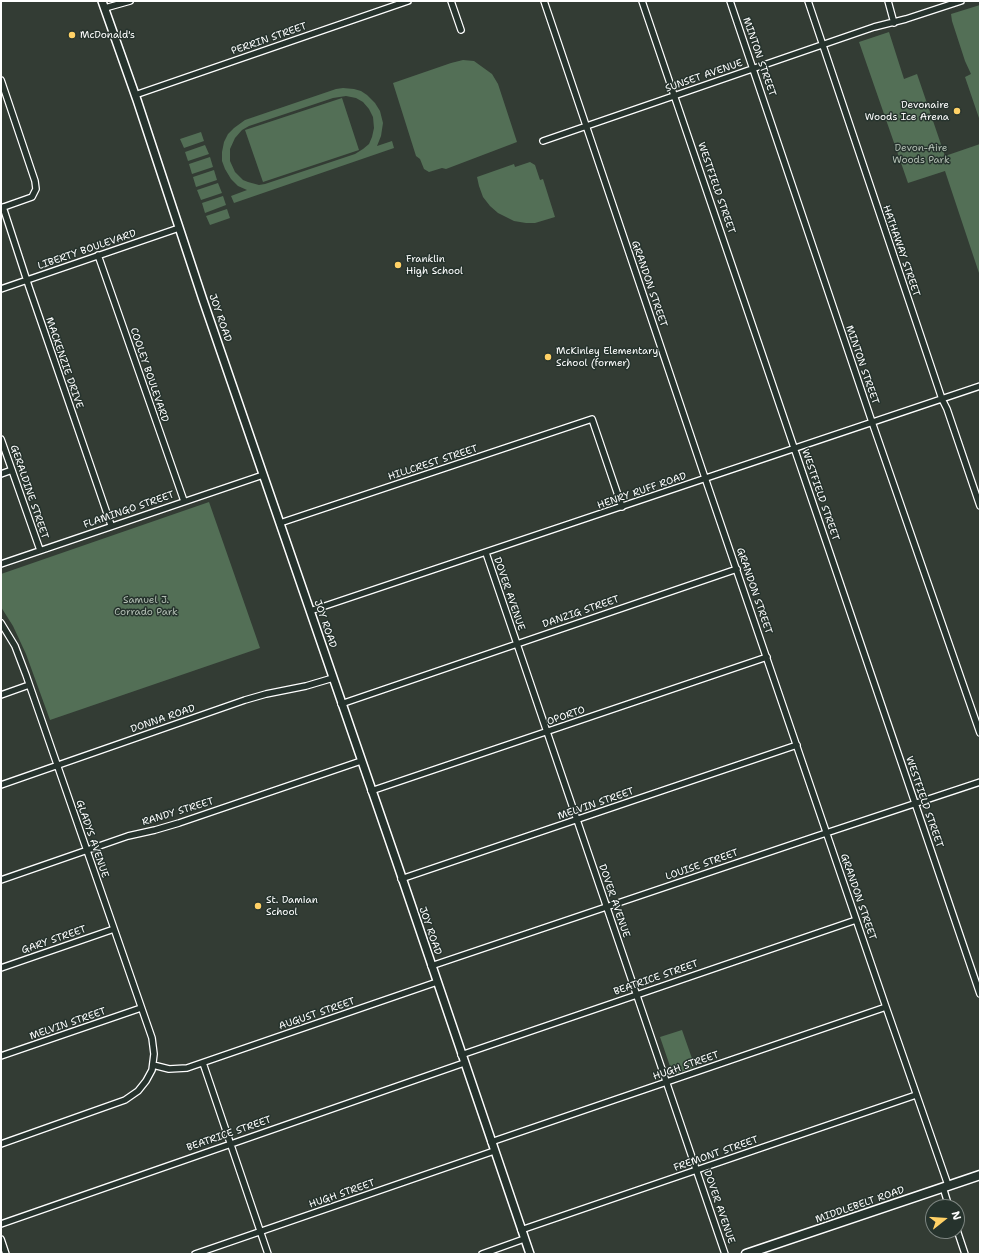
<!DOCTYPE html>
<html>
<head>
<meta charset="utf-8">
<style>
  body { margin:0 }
  #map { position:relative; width:981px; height:1255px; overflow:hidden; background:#333c34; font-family:"Shantell Sans",sans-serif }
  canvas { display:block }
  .frame { position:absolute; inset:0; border:2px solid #fff; pointer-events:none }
  .north { position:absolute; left:925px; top:1199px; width:40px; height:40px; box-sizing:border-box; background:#26332d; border:1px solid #7d8581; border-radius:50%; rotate:73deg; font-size:11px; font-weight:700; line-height:16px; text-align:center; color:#fff }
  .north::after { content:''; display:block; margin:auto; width:14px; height:18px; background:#ffd166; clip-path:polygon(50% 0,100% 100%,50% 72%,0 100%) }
</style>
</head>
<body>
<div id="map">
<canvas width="981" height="1255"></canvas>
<div class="frame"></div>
<div class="north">N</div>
</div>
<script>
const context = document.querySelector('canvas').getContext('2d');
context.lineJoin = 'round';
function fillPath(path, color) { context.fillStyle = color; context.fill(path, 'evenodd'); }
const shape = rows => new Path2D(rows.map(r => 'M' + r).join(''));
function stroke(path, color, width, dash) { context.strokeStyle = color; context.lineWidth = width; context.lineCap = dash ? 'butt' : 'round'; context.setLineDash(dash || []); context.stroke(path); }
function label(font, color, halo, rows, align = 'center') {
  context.font = font + ' "Shantell Sans",sans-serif'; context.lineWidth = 3; context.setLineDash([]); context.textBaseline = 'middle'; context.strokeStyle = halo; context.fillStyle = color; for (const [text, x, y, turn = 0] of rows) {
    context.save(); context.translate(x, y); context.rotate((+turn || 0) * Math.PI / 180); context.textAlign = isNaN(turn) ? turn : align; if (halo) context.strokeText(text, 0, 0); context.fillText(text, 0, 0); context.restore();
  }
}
fillPath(shape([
  [980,5,980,121,965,77,971,74,965,61,952,21,951,14],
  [889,32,904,79,917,74,945,156,980,144,980,276,945,171,908,183,859,42],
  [463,60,474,61,492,74,498,84,517,142,446,169,442,168,429,172,424,169,420,159,416,156,393,83,451,63],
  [343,88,354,89,361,91,367,95,375,103,380,111,383,123,381,136,377,146,392,141,394,148,234,203,231,196,247,190,238,186,231,179,225,169,222,161,222,152,224,142,228,134,234,128,245,120,336,89],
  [346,96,356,98,363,102,369,109,373,117,374,128,372,137,369,144,363,149,355,154,265,184,259,185,248,182,243,180,235,172,230,161,230,149,235,138,242,130,249,126,333,98],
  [342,98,359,150,263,182,245,130],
  [201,132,204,141,184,148,180,139],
  [205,145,209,154,188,161,185,152],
  [210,157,213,167,192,174,189,164],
  [530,162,535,165,540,180,543,179,555,217,535,223,526,223,514,221,498,213,490,206,483,197,479,186,477,177,514,164,515,167],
  [214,170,217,180,196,187,193,177],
  [218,183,222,193,201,200,197,190],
  [223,196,226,205,205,213,202,203],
  [227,209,230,218,210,225,206,216],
  [209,502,260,648,50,720,26,654,13,626,1,607,1,574],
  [682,1030,695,1067,673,1075,660,1037]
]), '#536f56');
const minor = shape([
  [451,1,461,30],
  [544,1,702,469,886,1007,948,1185],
  [642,1,980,994],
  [730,1,872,422,980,733],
  [808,1,942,399,947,409,980,506],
  [888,1,894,23],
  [105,8,130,1],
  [1,80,35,181,36,189,32,197,1,208],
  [135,95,408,1],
  [543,141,874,27,906,19,961,1],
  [3,207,29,287,111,525],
  [98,255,184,501],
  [1,289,179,228],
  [1,439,40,550],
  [1,474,12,470],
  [280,523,592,419,622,507],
  [486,553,725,1254],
  [1,564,263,475],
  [310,611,980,386],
  [1,623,15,646,26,675,152,1038,154,1054,152,1070,146,1081,138,1091,125,1100,1,1144],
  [1,695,29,685],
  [341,704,737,569],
  [1,785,245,700,266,694,306,686,333,678],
  [371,791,767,657],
  [401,879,797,745],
  [1,880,128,836,155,830,179,823,361,761],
  [431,966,814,837,980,782],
  [1,968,114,929],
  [461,1055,856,920],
  [1,1056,141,1008],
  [203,1063,268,1254],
  [153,1065,169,1069,187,1068,437,982],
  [491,1142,886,1007],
  [943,1187,949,1207],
  [1,1224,464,1063],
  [521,1230,916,1095],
  [957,1230,965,1254],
  [1,1239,6,1254],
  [195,1254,494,1151],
  [482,1254,524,1239]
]);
const tertiary = shape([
  [102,1,137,100,203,300,396,860,530,1254]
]);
const secondary = shape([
  [746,1254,980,1175]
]);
stroke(minor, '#fff', 8);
stroke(tertiary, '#fff', 10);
stroke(secondary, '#fff', 11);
stroke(minor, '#26332d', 5.5);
stroke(tertiary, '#26332d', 7);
stroke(secondary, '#26332d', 8);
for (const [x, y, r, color] of [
  [72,35,4,"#ffd166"],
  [957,111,4,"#ffd166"],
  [398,265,4,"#ffd166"],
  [548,357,4,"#ffd166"],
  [258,906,4,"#ffd166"]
]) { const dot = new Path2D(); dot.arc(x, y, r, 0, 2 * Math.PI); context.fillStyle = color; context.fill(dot); stroke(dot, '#26332d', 1.5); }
label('10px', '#fff', '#26332d', [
  ["McDonald's",80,35],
  ["Devonaire",949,105,"right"],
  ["Woods Ice Arena",949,117,"right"],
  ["Franklin",406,259],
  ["High School",406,271],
  ["McKinley Elementary",556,351],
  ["School (former)",556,363],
  ["St. Damian",266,900],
  ["School",266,912]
], 'left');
label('10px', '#fff', '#26332d', [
  ["PERRIN STREET",269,39,-19],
  ["MINTON STREET",759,57,71],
  ["SUNSET AVENUE",704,76,-19],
  ["WESTFIELD STREET",716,188,71],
  ["LIBERTY BOULEVARD",87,250,-19],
  ["HATHAWAY STREET",901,251,71],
  ["GRANDON STREET",649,284,71],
  ["JOY ROAD",220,318,71],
  ["MACKENZIE DRIVE",64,363,71],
  ["MINTON STREET",862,365,71],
  ["COOLEY BOULEVARD",149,375,71],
  ["HILLCREST STREET",433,463,-18],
  ["HENRY RUFF ROAD",642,491,-19],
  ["GERALDINE STREET",29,492,71],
  ["WESTFIELD STREET",820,495,71],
  ["FLAMINGO STREET",129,510,-19],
  ["GRANDON STREET",754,591,71],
  ["DOVER AVENUE",509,594,71],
  ["DANZIG STREET",581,612,-19],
  ["JOY ROAD",325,624,71],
  ["OPORTO",566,716,-19],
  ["DONNA ROAD",163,719,-19],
  ["WESTFIELD STREET",924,802,71],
  ["MELVIN STREET",596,804,-19],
  ["RANDY STREET",178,812,-17],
  ["GLADYS AVENUE",92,839,71],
  ["LOUISE STREET",702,865,-19],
  ["GRANDON STREET",858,897,71],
  ["DOVER AVENUE",614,901,71],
  ["JOY ROAD",430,931,71],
  ["GARY STREET",54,940,-19],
  ["BEATRICE STREET",656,978,-19],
  ["AUGUST STREET",317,1014,-19],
  ["MELVIN STREET",68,1024,-19],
  ["HUGH STREET",686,1066,-19],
  ["BEATRICE STREET",229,1134,-19],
  ["FREMONT STREET",716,1154,-19],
  ["HUGH STREET",342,1194,-19],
  ["MIDDLEBELT ROAD",860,1205,-19],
  ["DOVER AVENUE",719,1207,71]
]);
label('10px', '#b2beb3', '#26332d', [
  ["Devon-Aire",921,148],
  ["Woods Park",921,160],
  ["Samuel J.",146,600],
  ["Corrado Park",146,612]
]);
</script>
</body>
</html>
